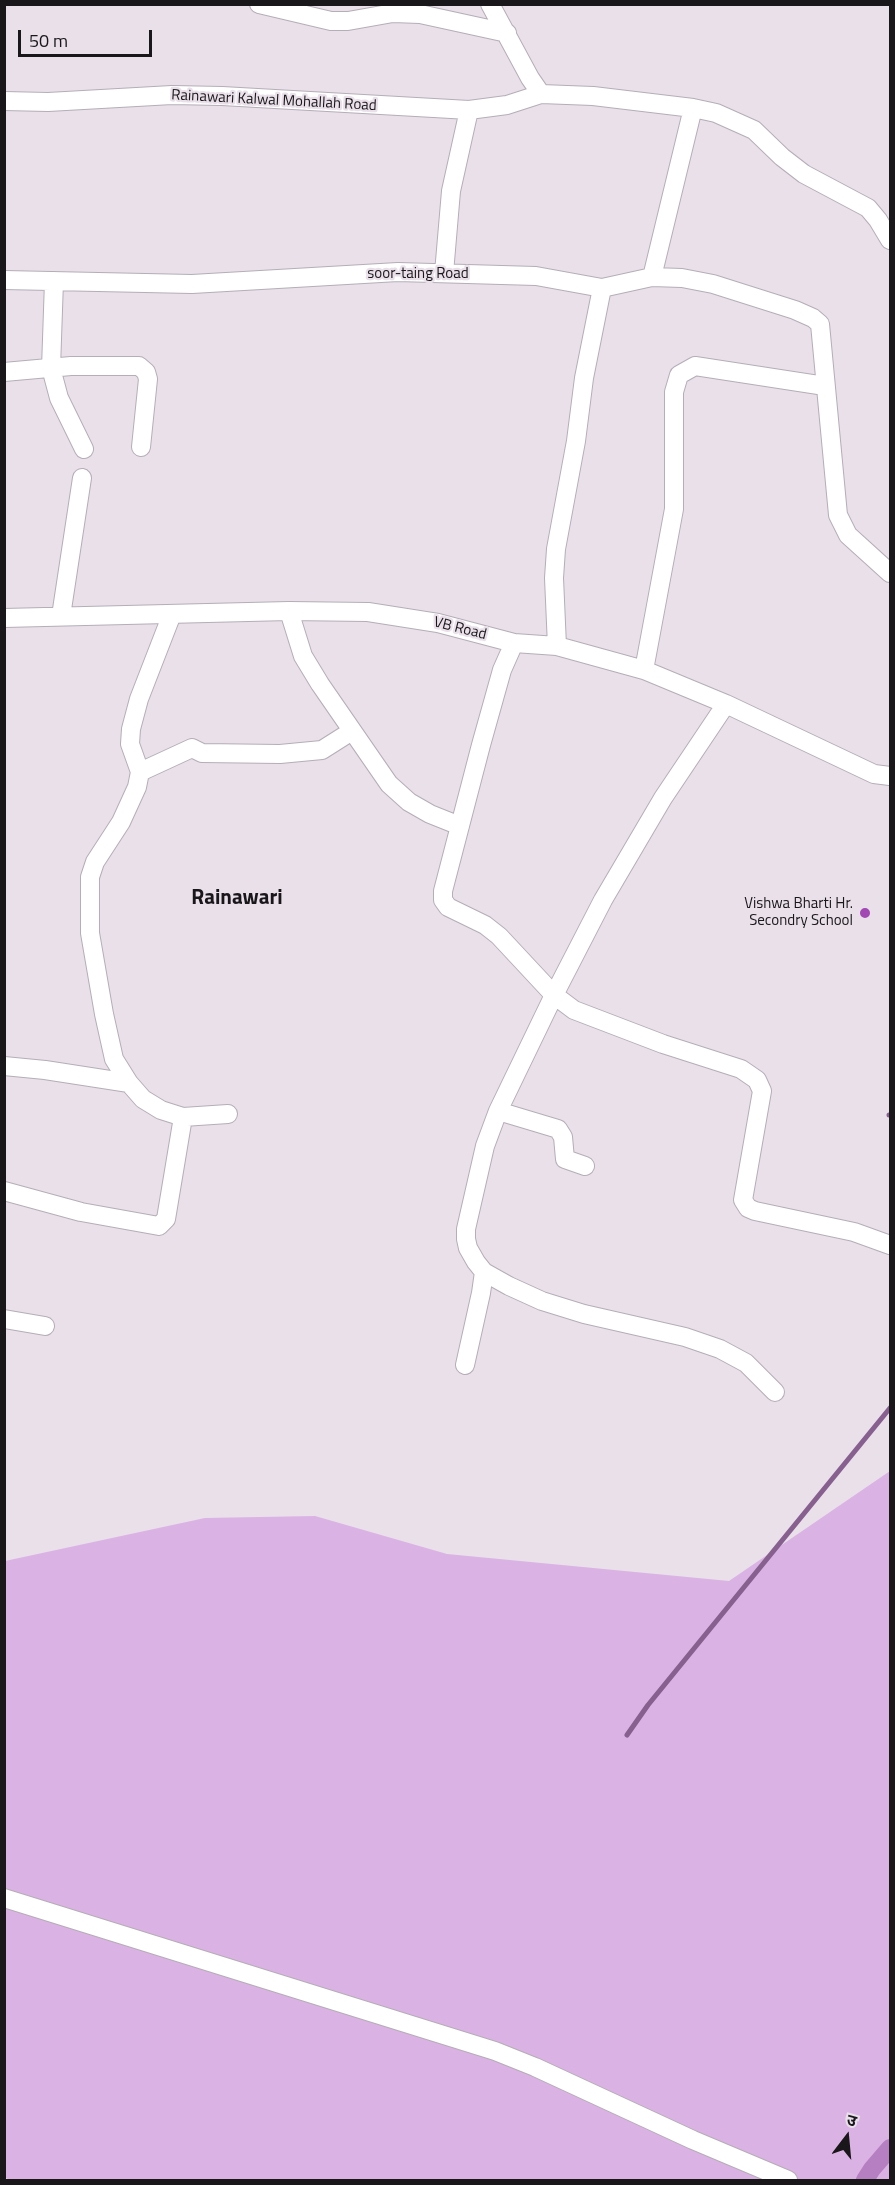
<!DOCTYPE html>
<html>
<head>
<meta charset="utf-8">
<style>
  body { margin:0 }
  #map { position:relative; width:895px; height:2185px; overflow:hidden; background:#e9e0ea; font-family:"Titillium Web","Noto Sans Devanagari",sans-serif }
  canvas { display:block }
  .frame { position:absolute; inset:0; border:6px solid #1a171b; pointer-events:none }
  .north { position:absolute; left:817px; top:2107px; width:60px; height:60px; -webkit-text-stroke:4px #e9e0ea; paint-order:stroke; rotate:16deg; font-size:16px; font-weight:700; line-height:24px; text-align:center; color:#1a171b }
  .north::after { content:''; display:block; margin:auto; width:21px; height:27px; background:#1a171b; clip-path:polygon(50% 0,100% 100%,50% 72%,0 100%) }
  .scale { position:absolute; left:18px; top:30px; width:134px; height:27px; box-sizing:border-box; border:3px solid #1a171b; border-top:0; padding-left:8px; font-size:18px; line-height:21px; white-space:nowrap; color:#1a171b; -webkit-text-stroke:4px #e9e0ea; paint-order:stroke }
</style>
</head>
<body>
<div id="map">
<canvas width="895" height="2185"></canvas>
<div class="frame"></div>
<div class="north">उ</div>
<div class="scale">50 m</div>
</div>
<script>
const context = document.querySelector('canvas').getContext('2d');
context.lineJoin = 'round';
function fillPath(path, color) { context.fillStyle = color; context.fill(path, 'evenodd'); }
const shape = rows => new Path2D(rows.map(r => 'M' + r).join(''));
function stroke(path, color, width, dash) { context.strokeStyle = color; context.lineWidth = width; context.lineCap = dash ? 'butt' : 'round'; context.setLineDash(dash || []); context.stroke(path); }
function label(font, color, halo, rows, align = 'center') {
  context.font = font + ' "Titillium Web",sans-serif'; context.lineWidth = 4.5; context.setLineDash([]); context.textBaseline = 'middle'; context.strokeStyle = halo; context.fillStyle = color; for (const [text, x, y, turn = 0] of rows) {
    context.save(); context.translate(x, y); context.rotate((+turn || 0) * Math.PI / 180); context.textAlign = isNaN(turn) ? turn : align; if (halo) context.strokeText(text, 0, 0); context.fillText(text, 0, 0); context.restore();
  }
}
fillPath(shape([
  [890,1471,890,2180,10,2180,4,2177,5,1561,205,1518,315,1516,447,1554,729,1581]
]), '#dbb2e4');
stroke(shape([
  [889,1115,890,1115],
  [627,1735,648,1705,890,1408]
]), '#876090', 5);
stroke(shape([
  [865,2180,872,2169,890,2148]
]), '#b67fc2', 18);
const minor = shape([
  [259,4,331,21,348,21,393,13,420,14,507,33],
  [490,4,530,78,541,94],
  [4,101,48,102,172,95,222,96,469,110,507,105,541,94,593,96,693,108,716,113,754,130,782,157,804,174,868,208,878,220,890,240],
  [444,273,451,191,469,110],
  [652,277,693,108],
  [4,280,192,284,398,272,536,276,602,288,652,277,682,278,713,284,795,310,813,318,820,324,838,515,848,535,890,573],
  [54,281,51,368,59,398,84,449],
  [4,372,71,366,139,366,146,372,148,379,141,447],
  [289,611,303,656,320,684,389,784,409,802,430,814,460,826],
  [61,616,82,478],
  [4,618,289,611,368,612,438,623,514,643,557,646,644,670,726,704,874,774,890,776],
  [514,643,502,670,481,745,443,891,443,900,448,907,485,925,499,936,554,995,574,1010,663,1044,741,1069,757,1080,762,1091,743,1200,748,1208,755,1211,854,1232,890,1245],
  [557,646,554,578,556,549,576,441,584,378,602,288],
  [644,670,674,509,674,392,679,375,695,366,825,386],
  [726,704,663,798,603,900,554,995,498,1111,485,1146,466,1229,466,1239,468,1248,476,1262,484,1272,509,1286,542,1301,584,1314,685,1337,720,1349,746,1363,775,1392],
  [140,772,192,748,202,753,280,754,322,750,352,731],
  [4,1066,45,1070,129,1083,143,1099,161,1110,183,1117,228,1114],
  [129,1083,114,1059,104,1014,90,933,90,877,95,862,121,822,137,787,140,772,130,744,131,729,139,699,172,614],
  [498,1111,558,1129,563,1137,565,1159,585,1166],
  [4,1191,81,1212,159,1226,166,1219,183,1117],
  [4,1319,45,1326],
  [465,1365,481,1293,484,1272],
  [4,1898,495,2051,535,2067,693,2140,788,2180]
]);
stroke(minor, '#b5adb7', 20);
stroke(minor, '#fff', 18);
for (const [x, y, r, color] of [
  [865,913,6,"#a148b4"]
]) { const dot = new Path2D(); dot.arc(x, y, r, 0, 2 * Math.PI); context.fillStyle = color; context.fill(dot); stroke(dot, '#e9e0ea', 2); }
label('15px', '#1a171b', '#e9e0ea', [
  ["Rainawari Kalwal Mohallah Road",274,101,3],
  ["soor-taing Road",418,274],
  ["VB Road",460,629,14]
]);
label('15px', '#1a171b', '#e9e0ea', [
  ["Vishwa Bharti Hr.",853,904],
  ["Secondry School",853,921]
], 'right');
label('bold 21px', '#1a171b', '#e9e0ea', [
  ["Rainawari",237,899]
]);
</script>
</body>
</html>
